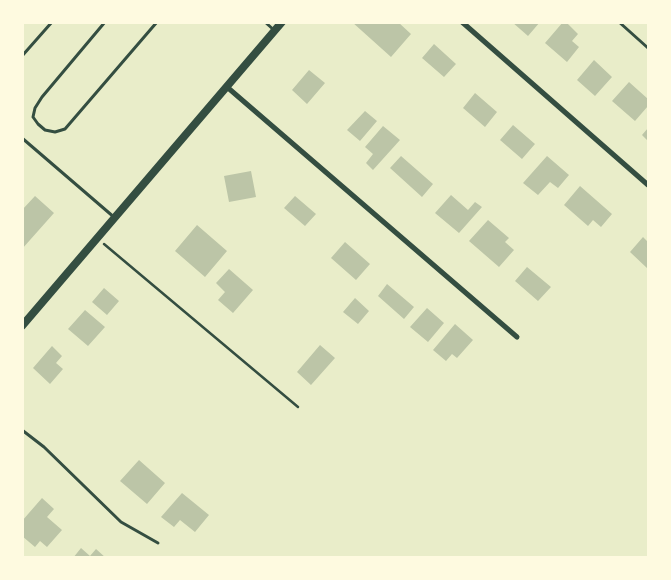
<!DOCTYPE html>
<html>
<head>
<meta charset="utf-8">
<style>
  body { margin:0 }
  #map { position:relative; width:671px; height:580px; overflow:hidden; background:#e9edc9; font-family:"IBM Plex Sans",sans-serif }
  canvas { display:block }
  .frame { position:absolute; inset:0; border:24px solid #fefae0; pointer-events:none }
</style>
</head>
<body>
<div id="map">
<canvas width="671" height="580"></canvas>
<div class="frame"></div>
</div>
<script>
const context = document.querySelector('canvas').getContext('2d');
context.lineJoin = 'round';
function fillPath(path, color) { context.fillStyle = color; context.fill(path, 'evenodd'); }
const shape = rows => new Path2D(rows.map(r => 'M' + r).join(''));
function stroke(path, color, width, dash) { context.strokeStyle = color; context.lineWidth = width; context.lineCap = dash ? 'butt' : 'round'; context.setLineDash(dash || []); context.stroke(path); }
fillPath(shape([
  [352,22,398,22,411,34,391,57],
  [512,22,540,22,528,36],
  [563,22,566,22,578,34,572,41,579,47,567,62,545,43],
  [434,44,456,64,444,77,422,58],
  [594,60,612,77,595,96,577,80],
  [309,70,325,83,307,104,292,90],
  [629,82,648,99,648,106,635,121,612,101],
  [475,93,497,112,485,127,463,108],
  [365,111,377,121,360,141,347,130],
  [513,125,535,144,522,159,500,140],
  [383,126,400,140,373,170,366,163,373,154,365,147],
  [648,128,648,141,642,135],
  [401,156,433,184,422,197,390,168],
  [547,156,569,175,558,188,550,182,538,195,523,183],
  [251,171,256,197,229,202,224,176],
  [580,186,612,214,601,227,593,220,588,226,564,205],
  [451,195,468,210,475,202,482,207,459,233,435,213],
  [35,196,54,213,22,249,22,210],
  [295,196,316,214,305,226,284,208],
  [488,220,509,238,505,242,514,250,499,267,469,241],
  [197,225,227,251,205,277,175,251],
  [643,237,648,242,648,269,630,252],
  [345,242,370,264,356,280,331,258],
  [527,267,551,287,538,301,515,281],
  [229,269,253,290,233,313,218,300,225,292,216,283],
  [387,284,414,307,404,319,378,296],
  [104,288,119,301,107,315,92,302],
  [355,298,369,311,358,324,343,312],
  [427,308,444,323,428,342,410,327],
  [85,310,105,327,88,346,68,329],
  [455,324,473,340,457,358,452,354,446,361,433,350],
  [320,345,335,358,311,385,297,372],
  [52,346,62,356,56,363,63,369,50,384,33,368],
  [139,460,165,483,147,504,120,481],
  [182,493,209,515,195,532,180,520,174,527,161,517],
  [42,498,54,509,47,517,62,530,47,547,40,541,35,547,22,536,22,521],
  [81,548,90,556,96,549,106,558,73,558]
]), '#bcc5a7');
stroke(shape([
  [104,244,298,407]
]), '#344e41', 2.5);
stroke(shape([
  [105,22,42,97,35,108,33,117,38,124,45,130,55,132,65,129,157,22],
  [265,22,275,31],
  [619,22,648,48],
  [22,56,52,22],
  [22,138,115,218],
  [22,430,44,447,121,522,158,543]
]), '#344e41', 3);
stroke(shape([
  [462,22,648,185],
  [227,87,517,337]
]), '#344e41', 5);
stroke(shape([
  [22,326,282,22]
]), '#344e41', 8);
</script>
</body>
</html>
